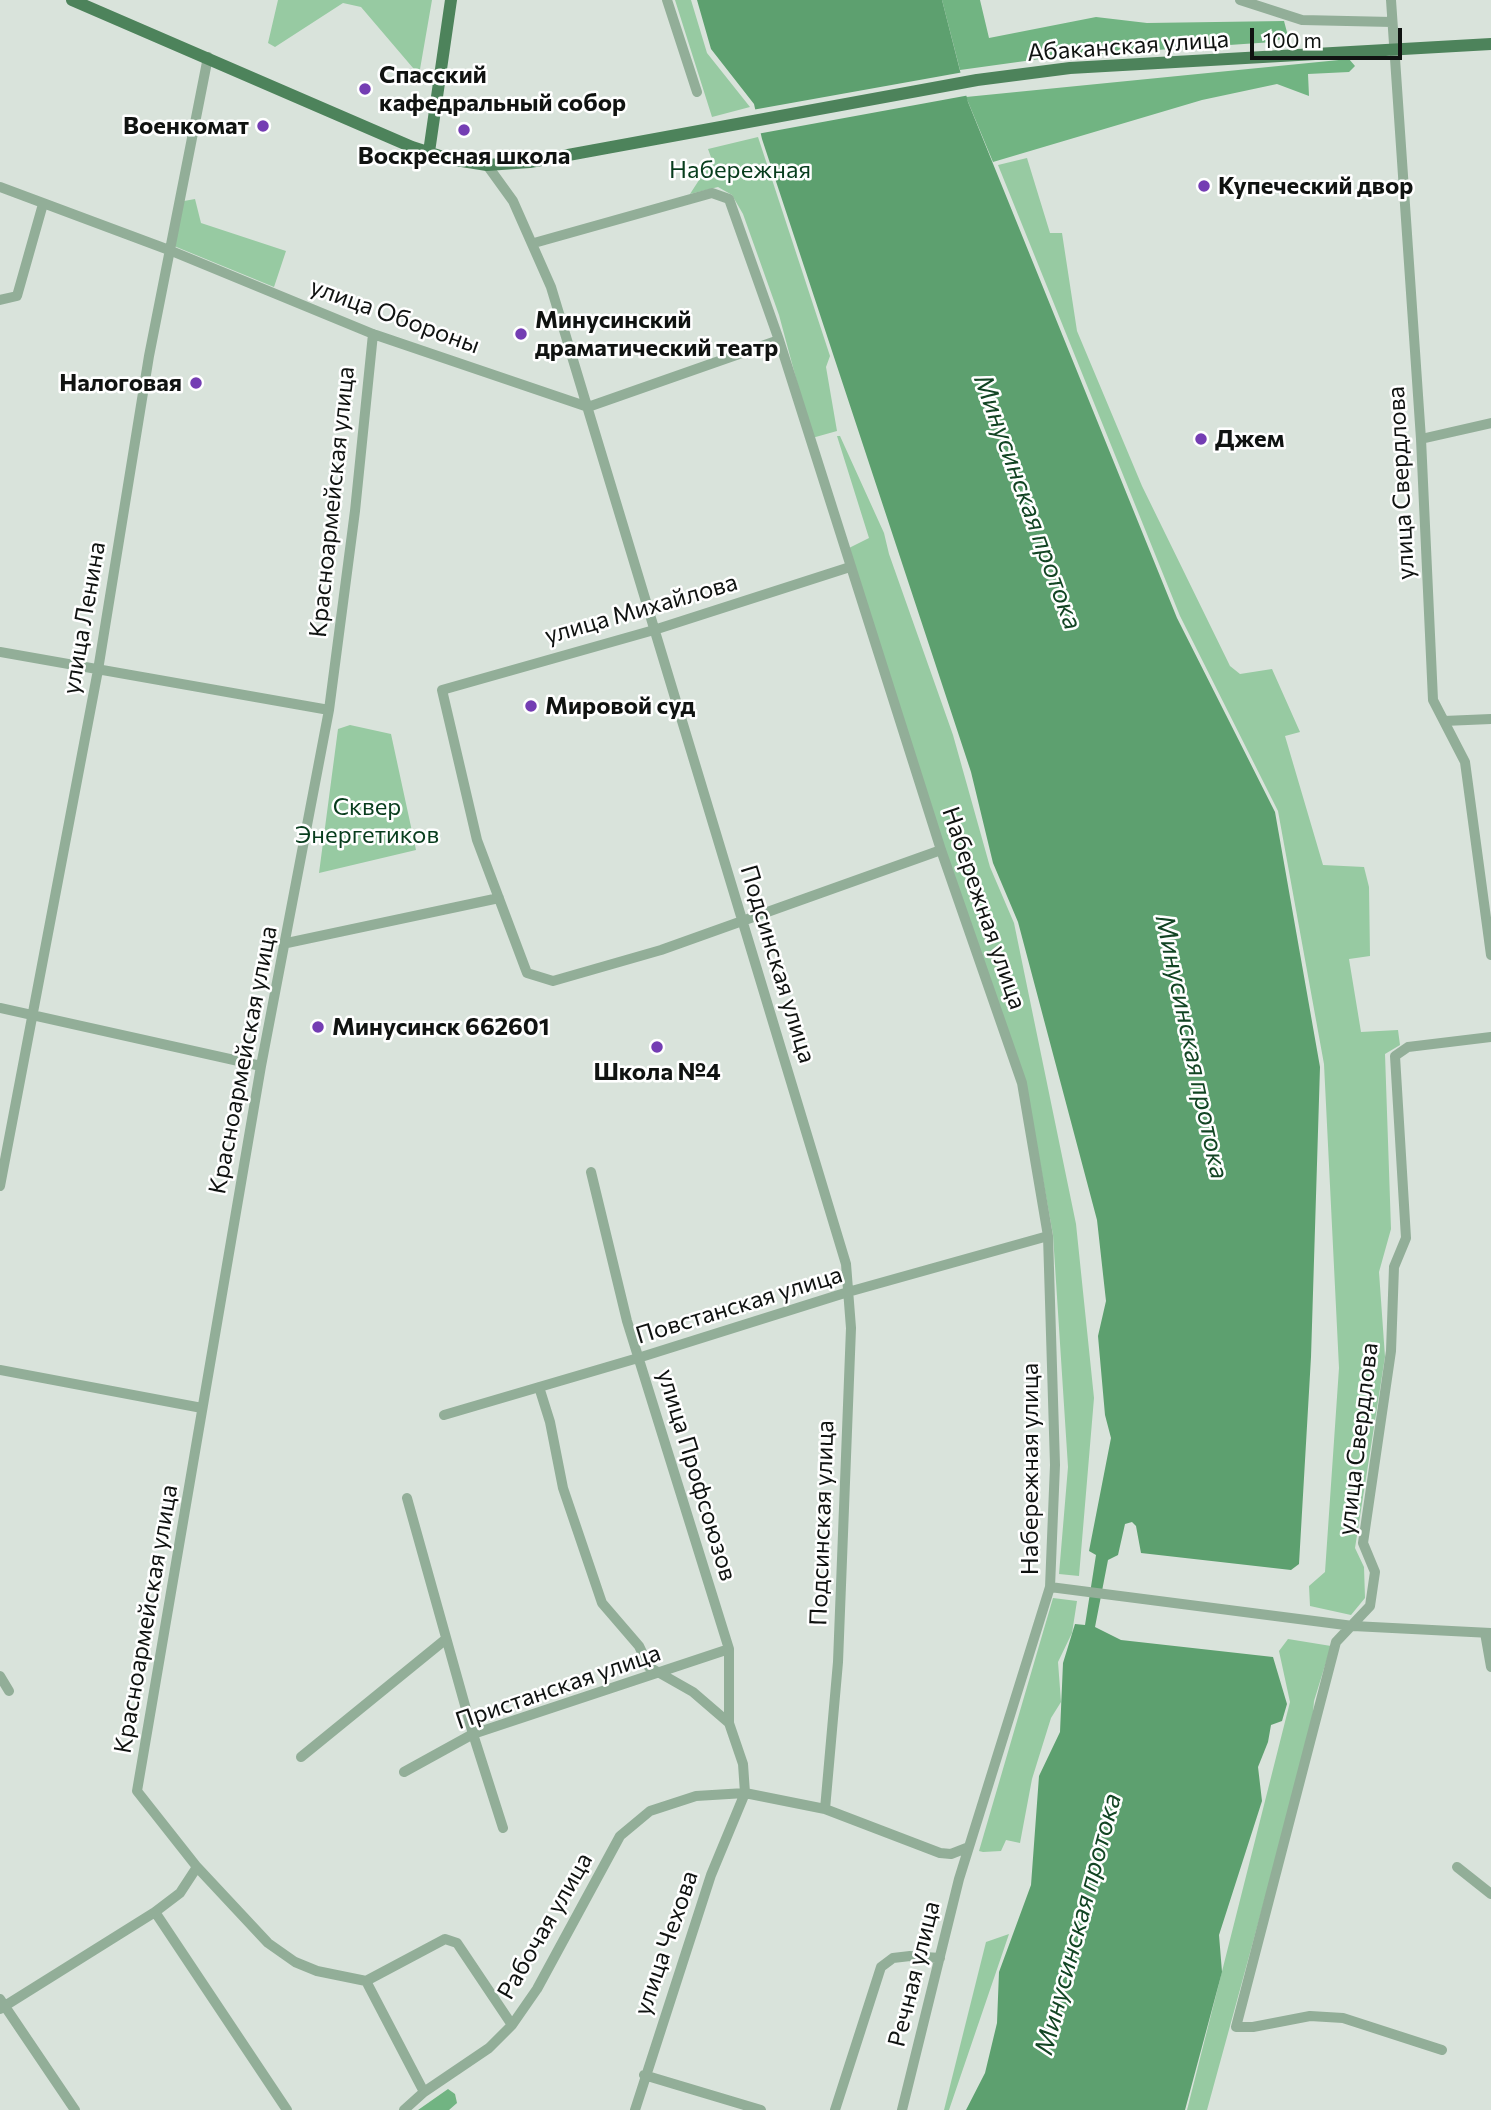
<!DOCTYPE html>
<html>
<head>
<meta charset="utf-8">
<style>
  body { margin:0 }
  #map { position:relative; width:1491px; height:2110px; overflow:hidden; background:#d9e3db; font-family:Commissioner,sans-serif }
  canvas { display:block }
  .scale { position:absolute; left:1250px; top:28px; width:152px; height:32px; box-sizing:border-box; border:4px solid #101311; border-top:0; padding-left:9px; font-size:21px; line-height:24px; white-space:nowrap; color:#101311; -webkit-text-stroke:5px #fff; paint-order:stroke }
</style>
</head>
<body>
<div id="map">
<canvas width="1491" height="2110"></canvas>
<div class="scale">100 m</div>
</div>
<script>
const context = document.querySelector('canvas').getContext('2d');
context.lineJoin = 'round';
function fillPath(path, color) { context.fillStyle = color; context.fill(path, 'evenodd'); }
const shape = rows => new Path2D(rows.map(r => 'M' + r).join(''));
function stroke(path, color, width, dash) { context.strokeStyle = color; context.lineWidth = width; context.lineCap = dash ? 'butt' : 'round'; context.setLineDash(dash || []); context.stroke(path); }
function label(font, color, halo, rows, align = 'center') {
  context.font = font + ' Commissioner,sans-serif'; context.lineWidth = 5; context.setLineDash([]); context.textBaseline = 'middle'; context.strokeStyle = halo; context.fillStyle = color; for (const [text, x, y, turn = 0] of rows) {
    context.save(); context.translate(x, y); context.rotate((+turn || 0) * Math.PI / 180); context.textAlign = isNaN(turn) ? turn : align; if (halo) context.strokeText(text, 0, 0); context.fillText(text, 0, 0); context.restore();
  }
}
fillPath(shape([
  [278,0,432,0,419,75,361,7,343,3,275,47,268,43],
  [675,0,691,0,707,53,750,107,712,117],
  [758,137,830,356,826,367,837,431,812,438,779,315,743,214,732,195,718,187,690,194,712,160,708,149],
  [1027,158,1050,233,1062,233,1077,331,1142,486,1230,666,1240,674,1272,669,1300,732,1285,736,1323,865,1364,867,1369,887,1370,956,1349,959,1361,1032,1398,1030,1400,1045,1385,1054,1391,1229,1379,1272,1385,1357,1355,1548,1364,1567,1365,1598,1351,1615,1310,1606,1309,1586,1325,1572,1339,1368,1324,1064,1278,811,1180,616,998,165],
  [195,199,201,223,286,251,274,287,174,246,184,201],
  [837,436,840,436,884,533,889,554,953,735,990,867,1014,923,1076,1224,1094,1398,1079,1576,1059,1574,1068,1467,1053,1235,1025,1080,944,849,849,548,869,538],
  [350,725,391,734,416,850,319,873,338,729],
  [1053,1598,1077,1601,1072,1633,1058,1662,1061,1702,1051,1718,1032,1779,1020,1843,1006,1840,1001,1851,983,1852,979,1851],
  [1288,1639,1331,1646,1314,1701,1310,1746,1282,1836,1207,2110,1187,2110,1290,1702,1279,1651],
  [1009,1934,949,2110,944,2110,986,1942]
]), '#97caa2');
fillPath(shape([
  [942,0,980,0,989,38,1096,17,1147,23,1284,21,1288,36,1273,42,1054,57,960,70],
  [1349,59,1355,66,1349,72,1308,74,1309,96,1277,84,1202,100,993,162,966,97],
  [448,2089,455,2094,457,2103,449,2110,418,2110]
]), '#71b482');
fillPath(shape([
  [697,0,942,0,968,102,1177,618,1275,812,1320,1067,1311,1357,1299,1564,1291,1570,1141,1553,1136,1526,1132,1522,1125,1524,1118,1555,1108,1560,1095,1627,1121,1640,1273,1657,1287,1704,1282,1721,1271,1725,1268,1742,1258,1767,1262,1801,1219,1935,1222,1972,1185,2110,966,2110,985,2073,997,2023,999,1972,1031,1885,1039,1776,1060,1732,1063,1663,1075,1624,1085,1625,1096,1555,1089,1551,1111,1438,1105,1415,1098,1336,1106,1301,1097,1220,1018,922,993,863,971,772,762,139,754,104,711,49]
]), '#5da06f');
fillPath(shape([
  [964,72,970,95,757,134,752,110]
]), '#d9e3db');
stroke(shape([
  [667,0,697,92],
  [1240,0,1302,20,1392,22],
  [1391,0,1421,439,1433,700,1465,762,1491,955],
  [487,165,513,201,551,287,846,1264,851,1328,838,1662,825,1809],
  [0,187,169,250,373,334,588,407,779,340],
  [534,243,712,193,729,199,779,340,941,850,1022,1083,1048,1236,1055,1465,1050,1587,959,1879,902,2110],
  [0,300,17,296,43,204],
  [373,334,355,511,329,710,261,1066,137,1791,197,1867,268,1943,295,1962,317,1971,366,1981,445,1939,457,1943,512,2025],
  [1421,439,1491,423],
  [850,567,654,630,442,690,477,840,527,973,553,981,661,950,941,850],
  [0,652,329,710],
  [1444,721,1491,719],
  [287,943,499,898],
  [0,1008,261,1066],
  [591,1172,627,1321,729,1649,729,1723,743,1764,745,1793,711,1875,635,2110],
  [0,1186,98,670,149,356,208,57],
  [0,1370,202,1408],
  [539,1387,550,1422,563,1488,602,1603,639,1646,649,1667,693,1692,729,1723],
  [444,1415,638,1358,848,1292,1048,1236],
  [407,1498,473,1734,503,1828],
  [1050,1587,1353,1626,1491,1633],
  [1485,1633,1491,1667],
  [0,1676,9,1691],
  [301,1757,446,1639],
  [404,1772,473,1734,729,1649],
  [1457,1867,1491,1894],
  [155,1912,287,2110],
  [366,1981,424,2092],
  [0,1999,75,2110],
  [0,2009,155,1912,180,1893,197,1867],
  [1442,2050,1343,2018,1310,2016,1253,2027,1236,2027,1336,1642,1370,1606,1375,1572,1363,1543,1391,1351,1394,1267,1406,1238,1395,1056,1408,1047,1491,1037],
  [644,2075,761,2110],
  [404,2110,424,2092,489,2048,512,2025,537,1989,620,1836,650,1811,696,1796,745,1793,825,1809,940,1853,951,1854,969,1847],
  [835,2110,881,1967,893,1958,910,1956,940,1958]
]), '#92ae98', 10);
stroke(shape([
  [72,0,412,147,449,159,487,165,530,162,977,80,1070,68,1491,44],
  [429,152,451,0]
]), '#4d835b', 12);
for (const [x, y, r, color] of [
  [365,89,7,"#743db3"],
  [263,126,7,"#743db3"],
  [464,130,7,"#743db3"],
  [1204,186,7,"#743db3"],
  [521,334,7,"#743db3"],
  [196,383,7,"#743db3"],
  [1201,439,7,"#743db3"],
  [531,706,7,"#743db3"],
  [318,1027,7,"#743db3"],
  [657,1047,7,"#743db3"]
]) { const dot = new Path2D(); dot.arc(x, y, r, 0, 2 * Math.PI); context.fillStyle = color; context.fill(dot); stroke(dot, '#fff', 2.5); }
label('24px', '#101311', '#fff', [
  ["Абаканская улица",1128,46,-4],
  ["улица Обороны",395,316,20],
  ["улица Свердлова",1401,483,-93],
  ["Красноармейская улица",332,502,-84],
  ["улица Михайлова",641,609,-16],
  ["улица Ленина",84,618,-80],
  ["Набережная улица",984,908,71],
  ["Подсинская улица",778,964,73],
  ["Красноармейская улица",243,1060,-79],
  ["Повстанская улица",739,1305,-17],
  ["улица Свердлова",1358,1439,-83],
  ["Набережная улица",1030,1469,-90],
  ["улица Профсоюзов",697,1475,73],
  ["Подсинская улица",822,1523,-88],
  ["Красноармейская улица",146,1619,-80],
  ["Пристанская улица",558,1687,-19],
  ["Рабочая улица",545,1926,-60],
  ["улица Чехова",666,1943,-71],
  ["Речная улица",914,1974,-76]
]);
label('bold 24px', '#101311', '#fff', [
  ["Спасский",379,75],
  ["кафедральный собор",379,103],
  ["Военкомат",249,126,"right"],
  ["Воскресная школа",464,156,"center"],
  ["Купеческий двор",1218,186],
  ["Минусинский",535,320],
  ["драматический театр",535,348],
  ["Налоговая",182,383,"right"],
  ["Джем",1215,439],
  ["Мировой суд",545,706],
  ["Минусинск 662601",332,1027],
  ["Школа №4",657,1072,"center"]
], 'left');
label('24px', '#083d1d', '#fff', [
  ["Набережная",740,170],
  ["Сквер",367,807],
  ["Энергетиков",367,835]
]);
label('italic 26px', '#124423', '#fff', [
  ["Минусинская протока",1028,502,70],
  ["Минусинская протока",1192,1047,78],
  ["Минусинская протока",1078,1924,-75]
]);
</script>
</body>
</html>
